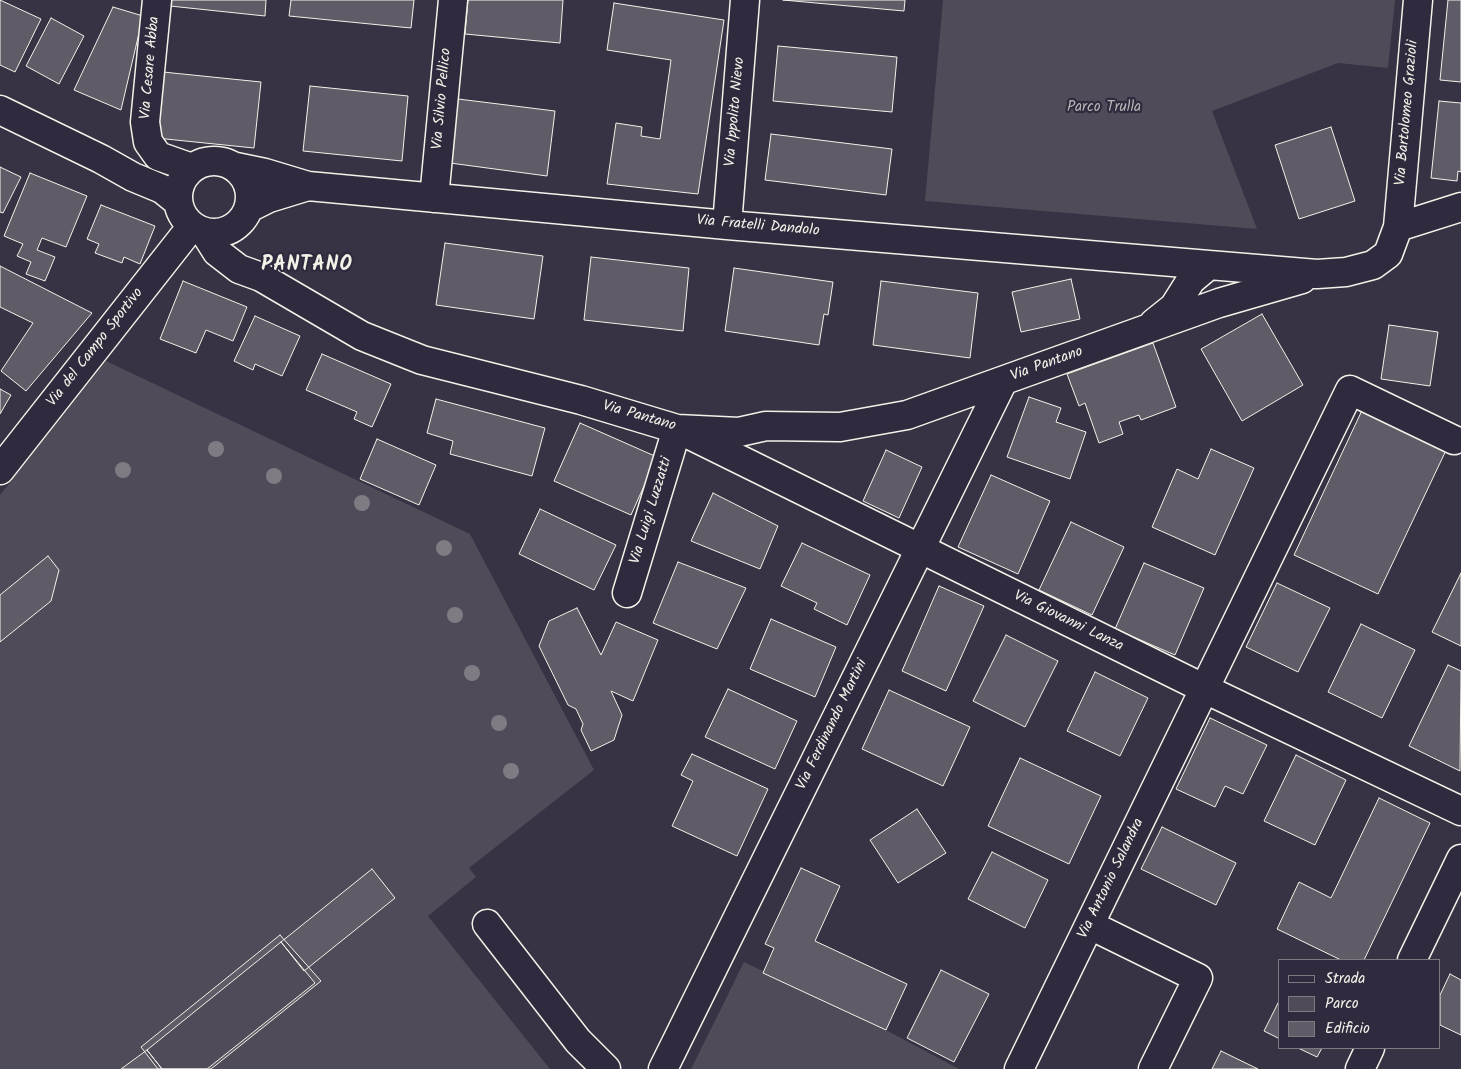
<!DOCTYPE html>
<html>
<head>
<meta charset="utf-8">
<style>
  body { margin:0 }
  #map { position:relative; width:1461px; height:1069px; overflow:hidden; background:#373244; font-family:Kalam,sans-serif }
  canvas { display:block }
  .legend { position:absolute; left:1278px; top:959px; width:162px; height:90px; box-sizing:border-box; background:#2f2a3d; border:1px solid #7e7a81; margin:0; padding:6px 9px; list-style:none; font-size:15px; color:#f4f1e8 }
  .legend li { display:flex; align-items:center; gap:10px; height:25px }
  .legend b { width:25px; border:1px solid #7e7a81 }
</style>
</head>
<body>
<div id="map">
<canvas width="1461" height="1069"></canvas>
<ul class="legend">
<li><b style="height:6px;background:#2f2a3d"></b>Strada</li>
<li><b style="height:14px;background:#504b59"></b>Parco</li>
<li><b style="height:14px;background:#5f5c67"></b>Edificio</li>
</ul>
</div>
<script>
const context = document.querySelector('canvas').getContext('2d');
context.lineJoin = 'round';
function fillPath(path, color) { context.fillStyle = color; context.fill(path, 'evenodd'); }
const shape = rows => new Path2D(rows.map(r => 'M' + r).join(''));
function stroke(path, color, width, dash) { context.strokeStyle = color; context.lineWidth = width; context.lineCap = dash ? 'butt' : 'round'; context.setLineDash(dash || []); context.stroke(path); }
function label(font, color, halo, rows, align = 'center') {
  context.font = font + ' Kalam,sans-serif'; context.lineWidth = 4.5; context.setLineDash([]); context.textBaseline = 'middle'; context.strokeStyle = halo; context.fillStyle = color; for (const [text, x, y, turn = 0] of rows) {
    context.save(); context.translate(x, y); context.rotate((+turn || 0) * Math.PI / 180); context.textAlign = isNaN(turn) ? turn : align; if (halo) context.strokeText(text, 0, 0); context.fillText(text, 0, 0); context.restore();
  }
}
fillPath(shape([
  [943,0,1395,0,1388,68,1338,63,1212,111,1257,229,925,201],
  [106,361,470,534,594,770,469,868,476,877,428,916,550,1069,0,1069,0,495],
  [744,962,886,1030,959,1069,691,1069]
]), '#504b59');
const building = shape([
  [0,0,41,19,15,72,0,65,0,0],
  [171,0,266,0,265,16,170,6,171,0],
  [291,0,414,0,411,28,289,16,291,0],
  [468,0,563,0,560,43,465,34,468,0],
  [783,0,905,0,904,11,783,0],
  [1448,0,1461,0,1461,82,1440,80,1448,0],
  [614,3,724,20,698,194,607,184,616,123,642,127,641,136,660,139,671,60,607,50,614,3],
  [113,7,143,16,121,110,74,90,113,7],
  [51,18,84,36,59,84,26,66,51,18],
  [778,46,897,57,892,112,773,101,778,46],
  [163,72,261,82,254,148,156,138,163,72],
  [310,86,408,96,402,161,303,151,310,86],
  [458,99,555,111,547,176,450,163,458,99],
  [1439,101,1461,103,1461,172,1458,171,1457,181,1431,178,1439,101],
  [1331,127,1355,201,1299,219,1275,145,1331,127],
  [771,134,892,149,886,195,765,180,771,134],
  [0,167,21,177,3,213,0,212,0,167],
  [30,173,87,196,66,247,42,238,37,250,55,257,45,281,26,274,31,262,17,256,23,244,4,236,30,173],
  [101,205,155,226,140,264,124,257,122,263,95,253,99,244,87,239,101,205],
  [445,243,543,256,534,319,436,305,445,243],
  [591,257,689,268,683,331,584,320,591,257],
  [0,266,92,313,26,391,1,371,33,323,0,307,0,266],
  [734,268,833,282,828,315,824,314,819,345,725,331,734,268],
  [1071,279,1080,319,1021,332,1012,292,1071,279],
  [183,281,247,307,233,341,206,330,196,353,160,339,183,281],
  [881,281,978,293,970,358,873,345,881,281],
  [1262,314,1303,385,1242,421,1201,349,1262,314],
  [255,316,300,336,282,376,255,364,253,370,234,361,255,316],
  [1389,325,1438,332,1430,386,1381,379,1389,325],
  [1153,343,1176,407,1141,420,1139,415,1119,422,1123,434,1099,443,1085,403,1079,406,1067,374,1153,343],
  [322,354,391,384,372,427,354,419,357,412,306,390,322,354],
  [0,389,11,395,0,414,0,389],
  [1029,397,1061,408,1056,422,1086,432,1070,479,1007,457,1029,397],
  [436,399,545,428,532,476,450,454,453,441,427,433,436,399],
  [1365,404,1449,444,1378,594,1294,555,1365,404],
  [580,423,657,457,631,515,554,481,580,423],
  [377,439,436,465,419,505,360,479,377,439],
  [1211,449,1254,468,1215,555,1152,527,1177,469,1198,479,1211,449],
  [886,450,922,467,899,518,863,501,886,450],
  [991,475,1050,501,1018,574,958,547,991,475],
  [713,493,778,526,760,569,691,541,713,493],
  [540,509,616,545,594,590,519,554,540,509],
  [1071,522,1124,547,1092,615,1039,590,1071,522],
  [802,543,870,575,847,625,814,609,817,603,781,586,802,543],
  [48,556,59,570,51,601,0,642,0,595,48,556],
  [678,562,746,588,717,649,653,623,678,562],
  [1144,563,1204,588,1175,655,1115,629,1144,563],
  [1461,573,1461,646,1432,632,1461,573],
  [1277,583,1330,608,1298,672,1246,647,1277,583],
  [939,586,984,606,946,691,902,671,939,586],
  [577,608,601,655,616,622,658,640,633,701,611,691,622,715,614,740,591,751,581,730,583,724,576,709,568,705,539,646,549,621,577,608],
  [771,619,836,647,815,697,750,669,771,619],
  [1361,624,1415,650,1382,718,1328,692,1361,624],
  [1006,635,1058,661,1025,727,973,701,1006,635],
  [1448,665,1461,671,1460,771,1409,746,1448,665],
  [1095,672,1148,698,1120,756,1067,731,1095,672],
  [728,689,797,721,775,769,705,737,728,689],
  [889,690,970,727,943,786,862,749,889,690],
  [1210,718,1267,745,1243,794,1225,786,1215,807,1176,789,1210,718],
  [692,754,768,789,737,856,672,826,693,781,681,775,692,754],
  [1296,755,1346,780,1315,845,1264,821,1296,755],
  [1020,758,1101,796,1069,864,988,826,1020,758],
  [1379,798,1430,823,1364,960,1341,960,1277,929,1299,882,1331,898,1379,798],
  [917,809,946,853,898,883,870,840,917,809],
  [1162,827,1236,863,1216,905,1141,869,1162,827],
  [992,852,1048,880,1025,928,968,899,992,852],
  [801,868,840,886,815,941,907,984,886,1030,763,973,774,948,765,944,801,868],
  [372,869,395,898,304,971,281,942,372,869],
  [280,935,321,981,211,1069,158,1069,141,1047,280,935],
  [281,942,315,983,207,1069,162,1069,147,1050,281,942],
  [941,970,989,994,954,1062,907,1038,941,970],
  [1450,974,1461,980,1461,1035,1440,1025,1440,995,1450,974],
  [1280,999,1280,1039,1264,1031,1280,999],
  [1298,1048,1322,1048,1317,1057,1298,1048],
  [147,1050,162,1069,121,1069,147,1050],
  [1221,1051,1258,1069,1212,1069,1221,1051]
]);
fillPath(building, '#5f5c67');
stroke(building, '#f4f1e8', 1);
const minor = shape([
  [157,0,145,122,148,142,158,156,192,168],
  [0,110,101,159,133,177,162,189,178,202],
  '178 197a36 36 0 1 1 72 0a36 36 0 1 1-72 0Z',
  [236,167,265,173,308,186,727,225,1209,265,1317,274,1346,272,1373,265,1388,254,1398,227,1418,0],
  [434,198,453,0],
  [249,208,269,198,308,186],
  [727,225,745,0],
  [1398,227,1461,207],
  [205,233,217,252,239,269,261,277,362,336,422,360,581,400,677,429,739,432,766,426,840,427,907,415,1219,303,1302,279],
  [1154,323,1174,307,1191,280,1209,265],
  [688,434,1205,689,1461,811],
  [0,470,192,226],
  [627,593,677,429],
  [487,924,578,1041,606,1069],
  [1090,925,1198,978,1153,1069],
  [1412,960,1461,859],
  [663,1069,1003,381],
  [1019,1069,1350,390,1454,440],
  [1360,1069,1370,1048]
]);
stroke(minor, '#f4f1e8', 31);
stroke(minor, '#2f2a3d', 28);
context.fillStyle = '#807b83';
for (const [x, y] of [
  [216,449],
  [123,470],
  [274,476],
  [362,503],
  [444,548],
  [455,615],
  [472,673],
  [499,723],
  [511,771]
]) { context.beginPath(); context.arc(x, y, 8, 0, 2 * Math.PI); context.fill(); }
label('15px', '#f4f1e8', '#2f2a3d', [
  ["Via Cesare Abba",151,68,-85],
  ["Via Silvio Pellico",443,99,-85],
  ["Via Ippolito Nievo",736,112,-85],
  ["Via Bartolomeo Grazioli",1408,113,-85],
  ["Via Fratelli Dandolo",758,227,5],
  ["Via del Campo Sportivo",96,348,-52],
  ["Via Pantano",1047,365,-20],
  ["Via Pantano",639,417,16],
  ["Via Luigi Luzzatti",652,511,-73],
  ["Via Giovanni Lanza",1068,622,26],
  ["Via Ferdinando Martini",833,725,-64],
  ["Via Antonio Salandra",1112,879,-64]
]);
label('15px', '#bbb7b6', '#2f2a3d', [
  ["Parco Trulla",1104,108]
]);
context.letterSpacing = '1px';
label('bold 20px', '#f4f1e8', '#2f2a3d', [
  ["PANTANO",307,267]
]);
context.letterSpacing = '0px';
</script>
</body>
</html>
